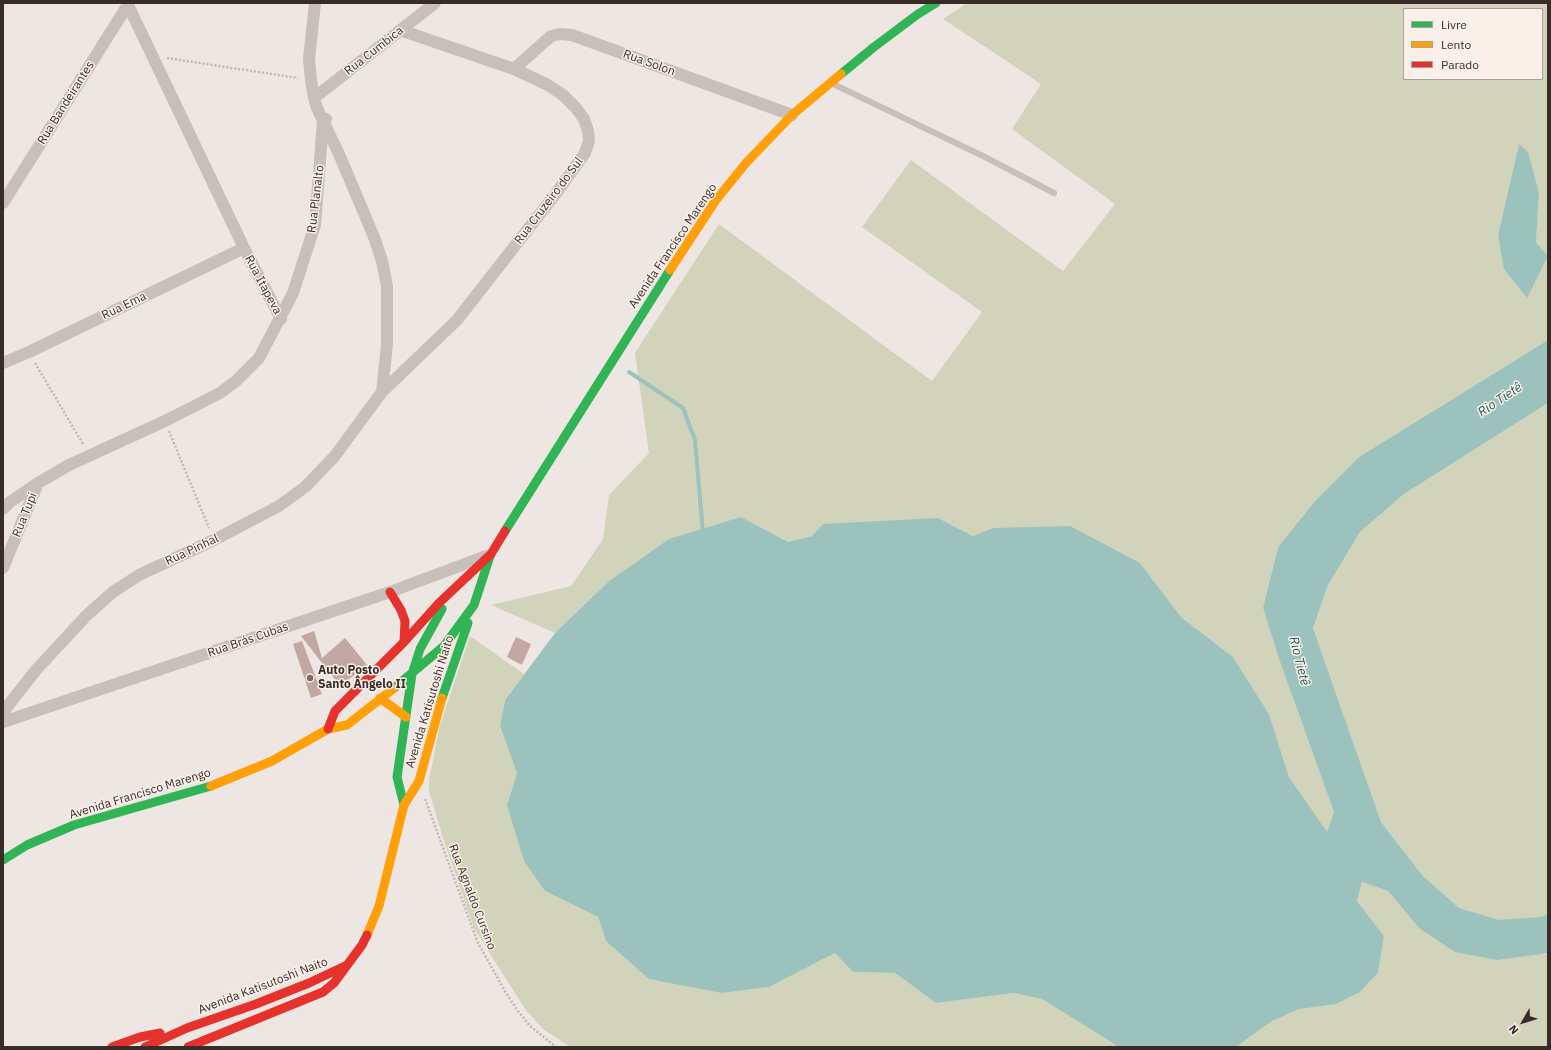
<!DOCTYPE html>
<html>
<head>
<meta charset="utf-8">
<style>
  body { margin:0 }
  #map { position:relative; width:1551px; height:1050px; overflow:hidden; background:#eee6e2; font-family:"IBM Plex Sans",sans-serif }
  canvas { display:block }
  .frame { position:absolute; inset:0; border:4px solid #392b28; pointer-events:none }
  .legend { position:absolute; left:1403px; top:8px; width:140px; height:72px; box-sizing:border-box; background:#fbf0e9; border:1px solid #ada19c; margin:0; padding:5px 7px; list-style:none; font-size:12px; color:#392b28 }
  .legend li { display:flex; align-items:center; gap:8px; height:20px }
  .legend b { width:20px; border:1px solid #ada19c }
  .north { position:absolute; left:1503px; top:1002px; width:40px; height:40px; -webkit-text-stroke:3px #fbf0e9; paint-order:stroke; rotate:231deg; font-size:11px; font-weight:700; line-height:16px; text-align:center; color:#392b28 }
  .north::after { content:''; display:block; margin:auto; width:14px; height:18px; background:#392b28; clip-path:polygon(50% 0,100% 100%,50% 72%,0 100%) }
</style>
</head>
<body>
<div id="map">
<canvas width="1551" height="1050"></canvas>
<div class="frame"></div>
<ul class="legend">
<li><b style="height:5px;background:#30b455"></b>Livre</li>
<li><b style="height:5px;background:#ff9f0a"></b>Lento</li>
<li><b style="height:5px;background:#e5322d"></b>Parado</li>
</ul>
<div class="north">N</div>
</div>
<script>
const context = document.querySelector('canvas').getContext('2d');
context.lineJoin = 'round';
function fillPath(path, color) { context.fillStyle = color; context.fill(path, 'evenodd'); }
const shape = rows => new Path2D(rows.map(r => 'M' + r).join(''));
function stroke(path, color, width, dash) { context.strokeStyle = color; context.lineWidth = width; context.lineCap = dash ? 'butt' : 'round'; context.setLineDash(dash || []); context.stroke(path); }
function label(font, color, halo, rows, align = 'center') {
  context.font = font + ' "IBM Plex Sans",sans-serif'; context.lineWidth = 3; context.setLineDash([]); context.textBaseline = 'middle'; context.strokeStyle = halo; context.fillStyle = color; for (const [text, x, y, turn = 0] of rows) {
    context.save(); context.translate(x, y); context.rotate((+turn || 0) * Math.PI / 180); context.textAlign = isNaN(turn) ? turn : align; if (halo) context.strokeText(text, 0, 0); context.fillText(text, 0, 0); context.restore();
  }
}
fillPath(shape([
  [967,3,1548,3,1548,256,1536,242,1539,193,1519,144,1498,235,1526,298,1548,256,1548,340,1359,457,1315,501,1278,547,1263,608,1279,659,1334,812,1327,833,1289,777,1269,714,1233,657,1181,617,1140,563,993,528,973,536,938,518,812,536,788,542,740,517,608,582,555,633,491,605,571,586,603,539,609,495,649,453,635,353,719,224,932,381,982,312,862,227,911,160,1063,271,1115,204,1012,129,1041,84,943,19],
  [1404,9,1542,9,1542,79,1404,79],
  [1548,403,1548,914,1539,917,1499,921,1459,908,1423,876,1381,822,1313,628,1328,585,1360,532,1404,494],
  [470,636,524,674,505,700,500,726,517,773,507,805,545,891,598,917,606,941,722,993,769,987,835,953,853,972,895,973,936,1003,1014,993,1042,999,1119,1047,570,1047,543,1029,525,1009,474,928,443,838,429,791,429,780,440,725],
  [1362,882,1388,891,1419,928,1545,954,1548,953,1548,1047,1236,1047,1272,1021,1299,1008,1336,1004,1360,992,1378,973,1384,936,1357,901]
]), '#d2d3bb');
fillPath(shape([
  [1519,144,1528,152,1539,193,1536,242,1548,256,1527,298,1504,269,1498,235],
  [1548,340,1548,403,1404,494,1360,532,1328,585,1313,628,1381,822,1423,876,1459,908,1499,920,1539,917,1548,914,1548,953,1497,960,1455,952,1419,928,1388,891,1362,882,1357,901,1384,936,1378,973,1360,992,1336,1004,1299,1009,1272,1021,1236,1047,1119,1047,1042,999,1014,993,936,1003,895,973,853,972,835,953,769,987,722,993,649,979,606,941,598,917,545,891,524,861,507,805,517,773,500,726,505,700,555,633,608,582,669,539,741,517,788,542,812,536,823,524,938,518,973,536,993,528,1070,526,1140,563,1181,617,1233,657,1269,714,1289,777,1327,832,1334,812,1279,659,1263,608,1278,547,1315,501,1359,457]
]), '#9cc2be');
stroke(shape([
  [629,372,683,408,695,440,703,533]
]), '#9cc2be', 4);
fillPath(shape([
  [314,631,322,658,345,638,367,665,340,686,301,636],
  [516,637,531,644,522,665,507,657],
  [302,641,322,694,311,698,293,644]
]), '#c3a7a2');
stroke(shape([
  [167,58,298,78],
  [35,363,83,444],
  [169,431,209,528],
  [425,799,478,943,506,993,518,1011,530,1026,556,1047]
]), '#c0b7b3', 2.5, [2, 2]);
stroke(shape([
  [831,83,985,157,1054,193]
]), '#c8bfba', 6);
stroke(shape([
  [315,3,309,59,311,80,314,98,317,108,339,154,374,237,382,261,387,286,387,344,382,392],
  [128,5,244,248,281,319],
  [514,69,551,36,560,34,572,35,792,115],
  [314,98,435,3],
  [3,203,129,3],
  [3,363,29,352,244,248],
  [3,509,10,502,38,483,69,465,165,421,220,393,236,381,259,358,293,293,315,225,323,121,326,119],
  [3,568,38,483],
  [3,712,36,670,87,615,113,592,139,575,214,540,279,506,305,487,334,457,382,392,457,320,557,192,585,153,589,141,588,131,584,119,576,108,563,95,548,85,514,69,400,30],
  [3,722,390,592,486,556]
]), '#c8bfba', 12);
stroke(shape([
  [841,74,874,47,918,14,936,3],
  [505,531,670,270],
  [393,689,444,646,474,605,490,556],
  [442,698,468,623],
  [404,805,397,777,412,674,420,649,442,609],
  [3,860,27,845,74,825,211,786]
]), '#30b455', 9);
stroke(shape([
  [670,270,716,200,746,163,792,115,841,74],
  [380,698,406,717],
  [211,786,272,761,328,729,347,725,393,689],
  [367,935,379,906,404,805,419,781,442,698]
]), '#ff9f0a', 9);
stroke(shape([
  [390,592,401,610,405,621,404,642],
  [328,729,335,711,404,642,439,603,491,554,505,531],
  [112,1047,140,1037,160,1033],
  [145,1047,187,1028,256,1004,309,983,345,966],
  [188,1047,323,992,334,983,362,945,367,935]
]), '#e5322d', 9);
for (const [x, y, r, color] of [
  [310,678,4,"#786c69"]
]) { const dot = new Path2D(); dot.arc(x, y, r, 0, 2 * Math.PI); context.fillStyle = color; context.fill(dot); stroke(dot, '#fbf0e9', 1.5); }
label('12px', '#392b28', '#fbf0e9', [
  ["Rua Cumbica",374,51,-38],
  ["Rua Solon",649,63,20],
  ["Rua Bandeirantes",66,103,-58],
  ["Rua Planalto",316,199,-83],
  ["Rua Cruzeiro do Sul",549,201,-53],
  ["Avenida Francisco Marengo",673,246,-56],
  ["Rua Itapeva",263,285,62],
  ["Rua Ema",124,306,-26],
  ["Rua Tupi",25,515,-68],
  ["Rua Pinhal",192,550,-25],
  ["Rua Brás Cubas",248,640,-19],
  ["Avenida Katisutoshi Naito",430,702,-73],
  ["Avenida Francisco Marengo",140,794,-17],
  ["Rua Agnaldo Cursino",472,897,69],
  ["Avenida Katisutoshi Naito",263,986,-21]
]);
label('bold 12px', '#392b28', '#fbf0e9', [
  ["Auto Posto",318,671],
  ["Santo Ângelo II",318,685]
], 'left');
label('italic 13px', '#1a5e59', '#fbf0e9', [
  ["Rio Tietê",1500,400,-34],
  ["Rio Tietê",1299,661,76]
]);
</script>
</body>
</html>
